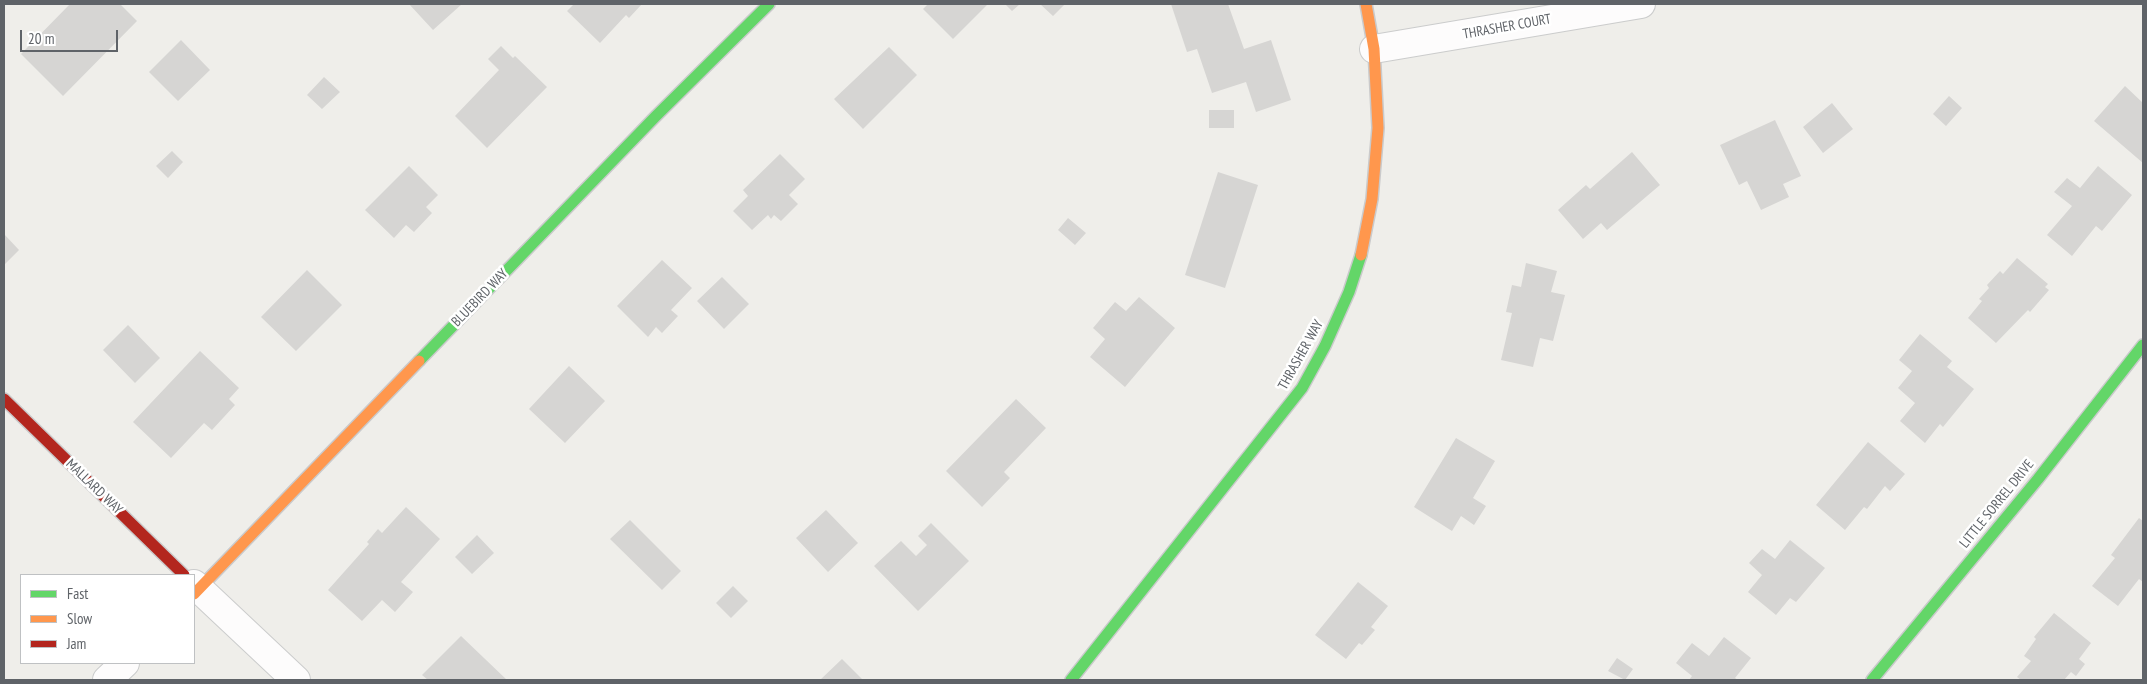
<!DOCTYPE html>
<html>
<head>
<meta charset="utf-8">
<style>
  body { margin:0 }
  #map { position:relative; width:2147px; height:684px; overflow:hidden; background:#efeeea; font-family:"PT Sans Narrow",sans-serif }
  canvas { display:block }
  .frame { position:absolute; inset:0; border:5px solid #5f6368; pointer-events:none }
  .legend { position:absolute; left:20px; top:574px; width:175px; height:90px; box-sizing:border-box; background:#fff; border:1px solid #bfc1c3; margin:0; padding:6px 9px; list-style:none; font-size:15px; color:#5f6368 }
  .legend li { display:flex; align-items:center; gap:10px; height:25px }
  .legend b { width:25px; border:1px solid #bfc1c3 }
  .scale { position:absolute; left:20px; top:30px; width:98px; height:22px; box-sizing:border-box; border:2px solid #5f6368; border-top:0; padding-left:6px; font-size:15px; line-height:18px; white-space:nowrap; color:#5f6368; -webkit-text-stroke:4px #fff; paint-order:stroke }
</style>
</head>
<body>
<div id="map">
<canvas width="2147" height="684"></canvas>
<div class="frame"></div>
<ul class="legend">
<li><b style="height:6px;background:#63d668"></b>Fast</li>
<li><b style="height:6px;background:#ff974d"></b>Slow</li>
<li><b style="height:6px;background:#b3261e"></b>Jam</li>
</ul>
<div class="scale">20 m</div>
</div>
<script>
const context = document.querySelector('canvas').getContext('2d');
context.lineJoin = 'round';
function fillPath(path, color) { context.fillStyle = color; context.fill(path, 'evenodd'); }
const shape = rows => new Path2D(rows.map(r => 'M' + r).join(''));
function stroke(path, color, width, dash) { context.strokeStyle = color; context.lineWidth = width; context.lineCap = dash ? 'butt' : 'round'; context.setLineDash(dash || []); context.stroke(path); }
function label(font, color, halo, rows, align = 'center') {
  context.font = font + ' "PT Sans Narrow",sans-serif'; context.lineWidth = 5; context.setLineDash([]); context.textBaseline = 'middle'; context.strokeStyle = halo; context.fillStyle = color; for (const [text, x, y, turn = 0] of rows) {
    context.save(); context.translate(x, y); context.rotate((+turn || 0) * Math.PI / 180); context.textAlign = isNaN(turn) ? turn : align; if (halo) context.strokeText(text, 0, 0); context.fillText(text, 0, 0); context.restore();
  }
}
fillPath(shape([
  [70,4,120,4,137,21,63,96,21,54],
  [409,4,462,4,433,30],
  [574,4,642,4,629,18,626,15,600,43,567,11],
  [928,4,988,4,953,39,923,9],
  [1005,4,1020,4,1012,11],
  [1040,4,1065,4,1053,16],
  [1171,4,1228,4,1244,49,1271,40,1291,100,1256,112,1246,82,1212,93,1197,49,1187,52],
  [181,40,210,70,178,101,149,72],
  [501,46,513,58,515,56,547,87,487,148,455,116,499,70,488,59],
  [889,47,917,75,863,129,834,99],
  [324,77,340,92,322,109,307,95],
  [2125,86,2143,103,2143,163,2094,121],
  [1949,96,1962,108,1946,126,1933,114],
  [1832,103,1853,129,1823,153,1803,127],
  [1209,110,1234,110,1234,128,1209,128],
  [1775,120,1801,176,1783,184,1789,197,1761,210,1747,181,1739,185,1720,145],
  [172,151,183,162,168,178,156,166],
  [1632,152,1660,185,1607,230,1601,223,1583,239,1558,210,1586,185,1590,189],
  [780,154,805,179,789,195,798,204,781,221,774,215,771,219,768,215,752,230,733,211,748,196,743,190],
  [409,166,438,195,426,207,432,213,414,232,406,225,394,238,365,210],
  [2098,166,2132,195,2102,231,2096,226,2072,256,2047,235,2072,206,2054,192,2067,178,2080,188],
  [1218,172,1258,185,1225,288,1185,275],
  [1068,218,1086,233,1075,245,1058,230],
  [4,234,19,250,4,265],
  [2017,258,2048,284,2045,287,2049,290,2030,312,2028,310,1996,343,1968,318,1982,301,1979,299,1989,288,1987,285,2000,271,2003,274],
  [662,260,692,288,671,310,678,316,662,333,656,327,648,337,617,306],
  [1526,263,1557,271,1551,292,1565,295,1553,341,1540,338,1533,367,1501,360,1512,313,1506,312,1512,285,1521,287],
  [307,270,342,305,296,351,261,317],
  [722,277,749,304,724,329,697,301],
  [1139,297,1175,328,1125,387,1090,357,1105,339,1093,328,1115,302,1126,311],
  [128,325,160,358,135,383,103,350],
  [1920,334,1952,361,1947,367,1974,389,1943,427,1940,424,1925,443,1900,421,1915,403,1898,388,1912,371,1899,360],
  [200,351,239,388,229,399,235,405,212,430,204,423,171,458,133,422],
  [569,366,605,401,565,443,529,409],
  [1016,399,1046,428,1004,472,1010,478,982,507,946,471],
  [1456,438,1495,461,1473,498,1486,506,1474,525,1461,516,1452,531,1414,507],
  [1868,442,1905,474,1890,491,1885,486,1867,509,1864,507,1845,530,1816,505],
  [406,507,440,539,401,582,413,592,395,612,382,600,362,621,328,590,369,544,367,542,378,529,382,533],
  [826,510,858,543,828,572,796,538],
  [2139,518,2143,521,2143,582,2139,579,2118,606,2092,586,2115,558,2111,555],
  [630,520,681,571,662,590,610,539],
  [931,523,969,561,918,611,874,566,901,541,916,556,927,545,918,536],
  [477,535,494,553,472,574,455,557],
  [1790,540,1825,568,1796,602,1790,598,1776,615,1748,592,1762,575,1749,563,1762,549,1775,559],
  [1358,582,1388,606,1371,627,1375,630,1362,645,1359,643,1346,659,1315,635],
  [733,586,748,601,731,618,716,603],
  [2054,613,2091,643,2079,659,2085,664,2076,676,2071,672,2064,680,2021,680,2017,677,2031,661,2024,656,2036,639,2034,637],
  [461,636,507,680,428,680,422,675],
  [1724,637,1751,658,1735,678,1738,680,1689,680,1692,676,1676,663,1692,643,1709,656],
  [1617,658,1633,669,1625,680,1608,671],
  [842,659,863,680,820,680]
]), '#d6d5d3');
const street = shape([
  [1374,49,1641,4],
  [194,584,296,680],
  [107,680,125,663]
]);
const fast = shape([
  [419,361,656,116,769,4],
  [1071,680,1302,388,1325,346,1349,292,1361,255],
  [1872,680,2038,479,2143,345]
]);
const slow = shape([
  [1361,255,1372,199,1378,128,1374,49,1366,4],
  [194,594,419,361]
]);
const jam = shape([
  [4,399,184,575]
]);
stroke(street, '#cbcccc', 30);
stroke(fast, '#cacacb', 14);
stroke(slow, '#cacacb', 14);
stroke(jam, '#cacacb', 14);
stroke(street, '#fdfcfc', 28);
stroke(fast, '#63d668', 11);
stroke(slow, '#ff974d', 11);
stroke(jam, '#b3261e', 11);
label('14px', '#5f6368', '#fff', [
  ["THRASHER COURT",1507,27,-10],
  ["BLUEBIRD WAY",480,298,-46],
  ["THRASHER WAY",1301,355,-61],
  ["MALLARD WAY",94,487,44],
  ["LITTLE SORREL DRIVE",1997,504,-51]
]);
</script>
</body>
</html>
